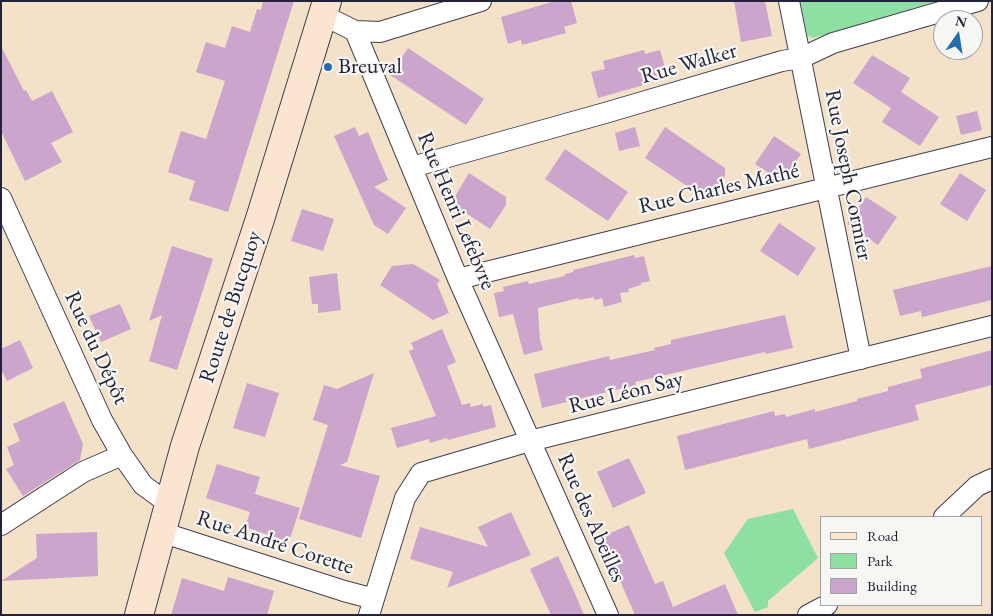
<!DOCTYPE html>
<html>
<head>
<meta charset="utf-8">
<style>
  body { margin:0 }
  #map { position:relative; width:993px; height:616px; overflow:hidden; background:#f3e1c8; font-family:"EB Garamond",serif }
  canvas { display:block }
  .frame { position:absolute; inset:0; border:2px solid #22223b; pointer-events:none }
  .legend { position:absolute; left:820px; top:516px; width:162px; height:90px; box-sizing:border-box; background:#f6f6f2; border:1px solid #a1a1a9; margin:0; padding:6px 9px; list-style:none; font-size:15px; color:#22223b }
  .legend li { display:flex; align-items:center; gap:10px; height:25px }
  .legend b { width:25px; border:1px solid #a1a1a9 }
  .north { position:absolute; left:933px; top:10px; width:50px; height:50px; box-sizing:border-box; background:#f6f6f2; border:1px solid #a1a1a9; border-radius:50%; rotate:13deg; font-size:14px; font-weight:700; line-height:20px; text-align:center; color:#22223b }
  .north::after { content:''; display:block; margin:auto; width:18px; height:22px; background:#1f6fb2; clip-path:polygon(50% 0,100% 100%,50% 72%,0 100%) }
</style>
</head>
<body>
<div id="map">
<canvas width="993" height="616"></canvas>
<div class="frame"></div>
<ul class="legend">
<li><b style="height:6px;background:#fce5d0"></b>Road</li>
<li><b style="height:14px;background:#8be0a2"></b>Park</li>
<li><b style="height:14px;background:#cba5cb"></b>Building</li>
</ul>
<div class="north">N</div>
</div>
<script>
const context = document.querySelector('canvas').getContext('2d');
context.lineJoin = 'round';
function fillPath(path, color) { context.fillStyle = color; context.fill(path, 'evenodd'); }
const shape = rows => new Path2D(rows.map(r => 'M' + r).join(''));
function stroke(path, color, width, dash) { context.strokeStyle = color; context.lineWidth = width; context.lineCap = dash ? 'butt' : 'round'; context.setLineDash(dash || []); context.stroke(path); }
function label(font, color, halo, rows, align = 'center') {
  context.font = font + ' "EB Garamond",serif'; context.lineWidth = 4.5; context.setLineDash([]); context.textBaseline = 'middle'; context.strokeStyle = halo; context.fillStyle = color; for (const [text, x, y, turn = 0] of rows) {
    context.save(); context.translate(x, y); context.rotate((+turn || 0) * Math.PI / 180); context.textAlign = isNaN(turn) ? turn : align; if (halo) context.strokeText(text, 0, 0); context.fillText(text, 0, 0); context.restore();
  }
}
fillPath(shape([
  [800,1,938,1,813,38,807,35],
  [793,509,818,558,768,601,768,607,755,612,724,553,748,519]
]), '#8be0a2');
fillPath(shape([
  [263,1,294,1,228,212,189,200,195,181,168,172,181,131,206,139,225,81,196,72,206,42,225,48,232,26,250,32,257,9,261,10],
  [555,1,571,1,577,23,564,27,566,33,522,45,521,40,508,44,501,17],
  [734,1,765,1,772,36,741,42],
  [1,46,24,91,26,90,32,101,52,91,73,132,51,143,62,162,25,181,1,131],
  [408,48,484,99,466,125,390,75],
  [644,50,645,54,660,50,668,78,598,98,591,72,605,69,603,61],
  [872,55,910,78,901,92,939,117,920,146,882,122,891,108,853,83],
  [977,111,982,130,961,135,956,116],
  [355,127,359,136,368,132,388,180,374,187,406,208,388,234,374,225,334,136],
  [635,127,640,146,619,151,615,133],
  [665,127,725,168,725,176,708,200,645,158],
  [774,136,801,154,782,182,755,164],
  [565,149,628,192,608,221,545,179],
  [469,173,506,197,506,205,490,229,451,203],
  [960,173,986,190,967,221,940,204],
  [866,197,897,217,878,245,847,224],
  [302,209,334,219,323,251,291,241],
  [779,223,816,248,798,276,760,251],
  [172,246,213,259,177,370,149,361,162,315,149,321],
  [634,255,635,258,644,256,650,281,641,283,641,285,628,289,629,292,620,293,622,302,604,307,602,298,594,300,594,297,579,300,579,298,538,308,540,340,543,350,524,355,513,314,499,317,494,293,504,291,503,287,528,281,529,284,565,276,565,274,573,272,573,270],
  [413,264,440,280,437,284,449,313,433,320,380,285,392,266],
  [992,266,992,300,922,317,921,311,900,316,893,290],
  [337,273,341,310,318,313,318,304,312,304,309,277],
  [120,304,131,329,101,342,89,316],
  [785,315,793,348,766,354,765,352,635,382,636,385,542,408,534,374,609,356,610,360,655,350,654,348,671,344,671,340],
  [442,329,456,362,447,366,462,405,470,403,471,407,483,404,483,407,491,405,496,427,448,440,447,438,430,443,429,439,397,448,391,428,436,416,409,351,414,349,411,343],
  [20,340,33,368,7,381,1,369,1,349],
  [992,350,992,385,915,405,919,420,809,449,807,439,685,470,677,436,774,411,775,416,785,414,786,417,815,409,815,412,857,401,857,399,888,391,888,387,922,378,920,369],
  [374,373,347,462,340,465,380,476,361,538,299,519,328,425,313,420,324,385,337,389],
  [247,383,279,393,265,437,233,428],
  [64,401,83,444,80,460,23,496,6,469,14,465,7,447,20,441,13,424],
  [629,458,646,493,613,508,597,472],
  [217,464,260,477,255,494,300,508,289,542,245,527,250,512,206,498],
  [511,512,531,555,447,588,453,572,410,559,420,527,488,547,478,527],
  [629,525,655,584,663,581,673,607,725,584,738,615,635,615,601,537],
  [97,532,98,576,1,581,37,558,36,534],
  [558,556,573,589,584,615,551,615,530,569],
  [228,577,274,591,267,615,171,615,182,578,224,591]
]), '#cba5cb');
const street = shape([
  [789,1,861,359],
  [321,18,335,21,355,31,458,279,608,615],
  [355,31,380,32,481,1],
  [412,167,605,113,782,61,801,58,833,43,978,1],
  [1,198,102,420,122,455,143,485,158,496,170,501],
  [458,279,992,147],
  [944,517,977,486,992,479],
  [1,525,83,472,122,455],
  [161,532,344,591,374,599],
  [369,615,405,498,421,473,530,441,992,326],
  [808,615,827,605]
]);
const secondary = shape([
  [139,615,185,446,260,219,327,1]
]);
stroke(street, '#413f50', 22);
stroke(secondary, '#413f50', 30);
stroke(street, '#fff', 20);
stroke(secondary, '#fce5d0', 28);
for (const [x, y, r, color] of [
  [328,67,5,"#1f6fb2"]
]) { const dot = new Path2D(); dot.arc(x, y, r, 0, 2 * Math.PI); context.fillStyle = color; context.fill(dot); stroke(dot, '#f6f6f2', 2); }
label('22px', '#22223b', '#f6f6f2', [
  ["Rue Walker",689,64,-16],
  ["Rue Joseph Cormier",848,175,79],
  ["Rue Charles Mathé",719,189,-13],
  ["Rue Henri Lefebvre",456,211,67],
  ["Route de Bucquoy",231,307,-72],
  ["Rue du Dépôt",96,348,65],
  ["Rue Léon Say",626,393,-14],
  ["Rue des Abeilles",591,518,66],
  ["Rue André Corette",275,543,18]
]);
label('22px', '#22223b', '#f6f6f2', [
  ["Breuval",338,67]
], 'left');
</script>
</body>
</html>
